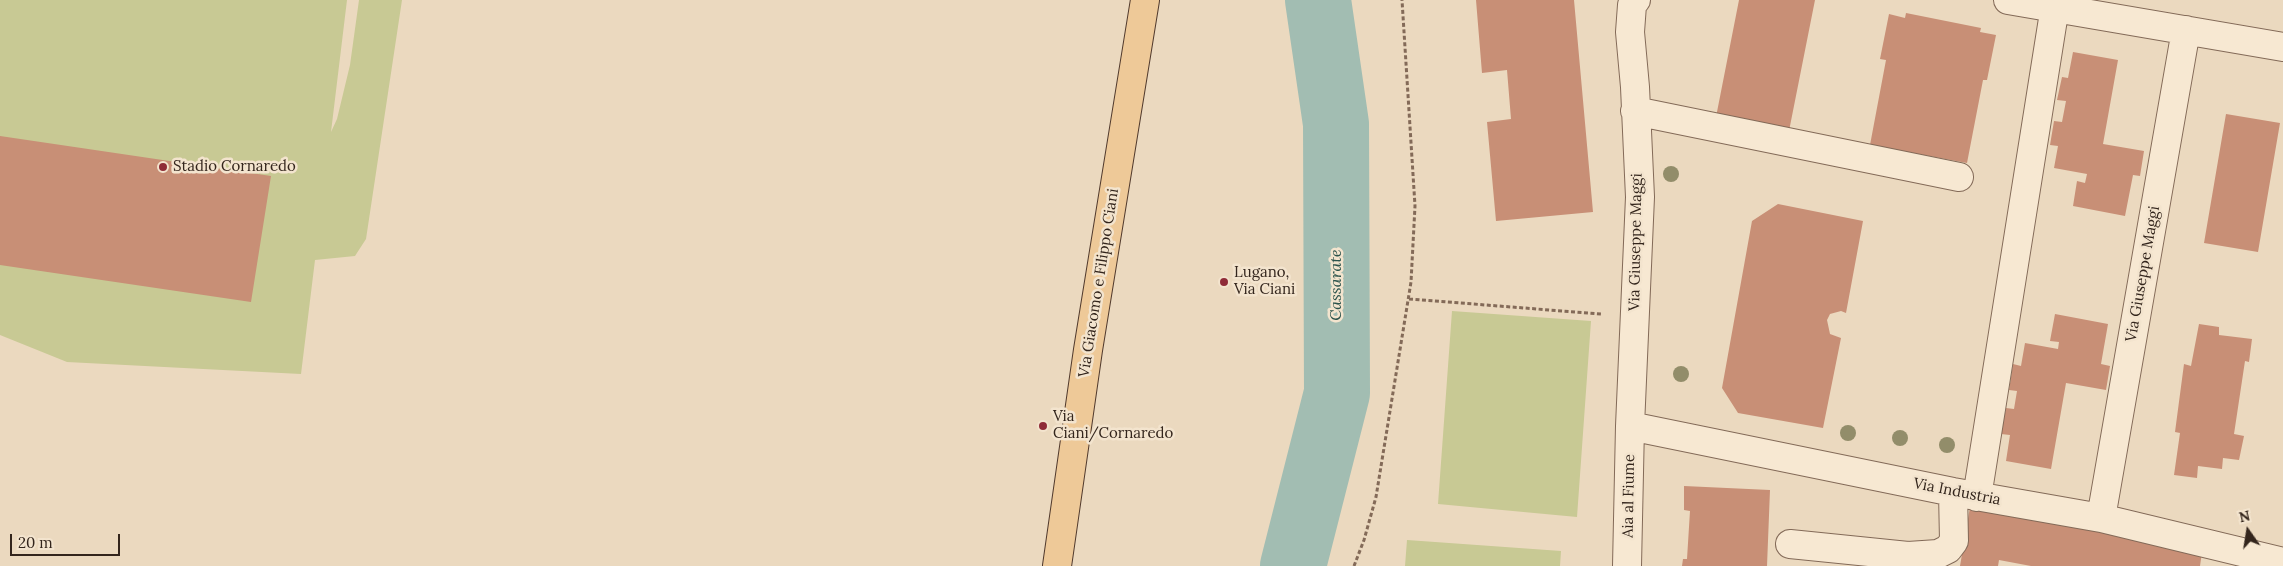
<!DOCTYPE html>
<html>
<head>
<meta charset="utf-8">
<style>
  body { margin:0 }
  #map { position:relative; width:2283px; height:566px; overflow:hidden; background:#ebd9bf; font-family:Lora,serif }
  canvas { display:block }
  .north { position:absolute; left:2223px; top:506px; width:50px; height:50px; -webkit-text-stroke:4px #f3e4ce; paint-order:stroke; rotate:347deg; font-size:14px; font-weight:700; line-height:20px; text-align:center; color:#33251c }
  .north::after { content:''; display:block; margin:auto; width:18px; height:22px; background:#33251c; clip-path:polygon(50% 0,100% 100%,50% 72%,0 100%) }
  .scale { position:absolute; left:10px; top:534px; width:110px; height:22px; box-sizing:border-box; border:2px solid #33251c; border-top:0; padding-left:6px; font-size:15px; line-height:18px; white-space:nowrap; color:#33251c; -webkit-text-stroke:4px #f3e4ce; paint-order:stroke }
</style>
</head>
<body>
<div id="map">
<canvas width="2283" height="566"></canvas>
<div class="north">N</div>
<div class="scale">20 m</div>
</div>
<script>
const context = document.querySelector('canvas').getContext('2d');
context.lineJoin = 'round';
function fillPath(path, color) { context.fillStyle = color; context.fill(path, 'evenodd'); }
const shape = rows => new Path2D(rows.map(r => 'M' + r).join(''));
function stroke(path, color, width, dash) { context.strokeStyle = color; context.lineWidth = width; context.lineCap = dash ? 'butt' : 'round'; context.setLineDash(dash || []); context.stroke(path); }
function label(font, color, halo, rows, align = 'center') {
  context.font = font + ' Lora,serif'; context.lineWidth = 5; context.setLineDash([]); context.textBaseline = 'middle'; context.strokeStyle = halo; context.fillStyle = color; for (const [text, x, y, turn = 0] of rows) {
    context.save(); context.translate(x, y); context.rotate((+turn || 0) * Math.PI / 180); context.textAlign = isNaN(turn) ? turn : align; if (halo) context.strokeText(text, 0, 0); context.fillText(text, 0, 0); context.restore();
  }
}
fillPath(shape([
  [0,0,347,0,331,132,337,119,350,65,359,0,402,0,366,239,355,256,315,260,301,374,67,362,0,335],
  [1452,311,1591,321,1577,517,1438,504],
  [1407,540,1561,551,1560,566,1405,566]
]), '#c8c994');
stroke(shape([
  [1293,566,1337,393,1336,124,1318,0]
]), '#a2bdb2', 66);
fillPath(shape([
  [1476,0,1574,0,1593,212,1496,221,1487,122,1511,119,1507,70,1482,73],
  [1739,0,1815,0,1789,131,1716,117],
  [1906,13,1981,28,1980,32,1996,35,1987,80,1983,80,1967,163,1870,145,1886,60,1880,59,1889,14,1905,18],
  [2073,52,2118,60,2103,144,2144,151,2140,176,2133,175,2125,216,2073,206,2077,181,2085,183,2087,174,2054,168,2058,146,2050,145,2054,121,2062,122,2066,101,2057,100,2062,77,2068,78],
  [2226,114,2280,123,2258,252,2204,243],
  [0,136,271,176,251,302,0,265],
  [1778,204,1863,221,1846,313,1841,311,1830,314,1827,320,1830,334,1841,338,1823,428,1738,413,1722,388,1752,221],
  [2055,314,2108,324,2101,364,2110,366,2106,390,2066,383,2051,469,2006,461,2010,435,2001,434,2006,408,2014,409,2017,391,2009,390,2013,364,2021,366,2025,343,2058,349,2059,342,2050,341],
  [2199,324,2219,327,2219,335,2252,339,2249,362,2245,361,2234,434,2244,436,2239,460,2223,458,2222,469,2198,466,2197,478,2174,475,2180,433,2175,432,2184,364,2191,366],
  [1684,486,1770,490,1767,566,1682,566,1683,559,1687,559,1690,511,1684,510],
  [1970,507,2202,552,2200,566,2031,566,1999,560,1998,566,1960,566]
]), '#c88f76');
const minor = shape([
  [2008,0,2283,47],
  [1635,111,1959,177],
  [1630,426,1953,492,2101,518,2283,562],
  [1977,497,2056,0],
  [2101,518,2186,30],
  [1790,544,1908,556,1938,554,1948,549,1954,541,1953,492],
  [1627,566,1630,426,1640,197,1635,87,1630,32,1632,5,1636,0]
]);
const major = shape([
  [1057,566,1088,350,1145,0]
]);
stroke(minor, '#836a58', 30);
stroke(major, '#513a2d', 30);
stroke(shape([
  [1409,299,1601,314],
  [1354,566,1364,540,1376,497,1411,282,1415,206,1402,0]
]), '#836a58', 3, [4, 2.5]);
stroke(minor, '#f7e8d2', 28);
stroke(major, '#eec998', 28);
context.fillStyle = '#928d6a';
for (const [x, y] of [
  [1671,174],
  [1681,374],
  [1848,433],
  [1900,438],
  [1947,445]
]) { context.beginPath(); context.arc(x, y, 8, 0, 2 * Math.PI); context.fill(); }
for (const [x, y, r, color] of [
  [163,167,5,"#8f2b37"],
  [1224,282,5,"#8f2b37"],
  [1043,426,5,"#8f2b37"]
]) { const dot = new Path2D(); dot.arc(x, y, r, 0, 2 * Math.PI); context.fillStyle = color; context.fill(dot); stroke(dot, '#f3e4ce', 2); }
label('15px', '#33251c', '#f3e4ce', [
  ["Stadio Cornaredo",173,167],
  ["Lugano,",1234,273],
  ["Via Ciani",1234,290],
  ["Via",1053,417],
  ["Ciani/Cornaredo",1053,434]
], 'left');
label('15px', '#33251c', '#f3e4ce', [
  ["Via Giuseppe Maggi",1636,242,-89],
  ["Via Giuseppe Maggi",2143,274,-80],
  ["Via Giacomo e Filippo Ciani",1099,283,-81],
  ["Via Industria",1957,492,11],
  ["Aia al Fiume",1629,496,-89]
]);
label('italic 16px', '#2c534c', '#f3e4ce', [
  ["Cassarate",1336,285,-90]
]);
</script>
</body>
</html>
